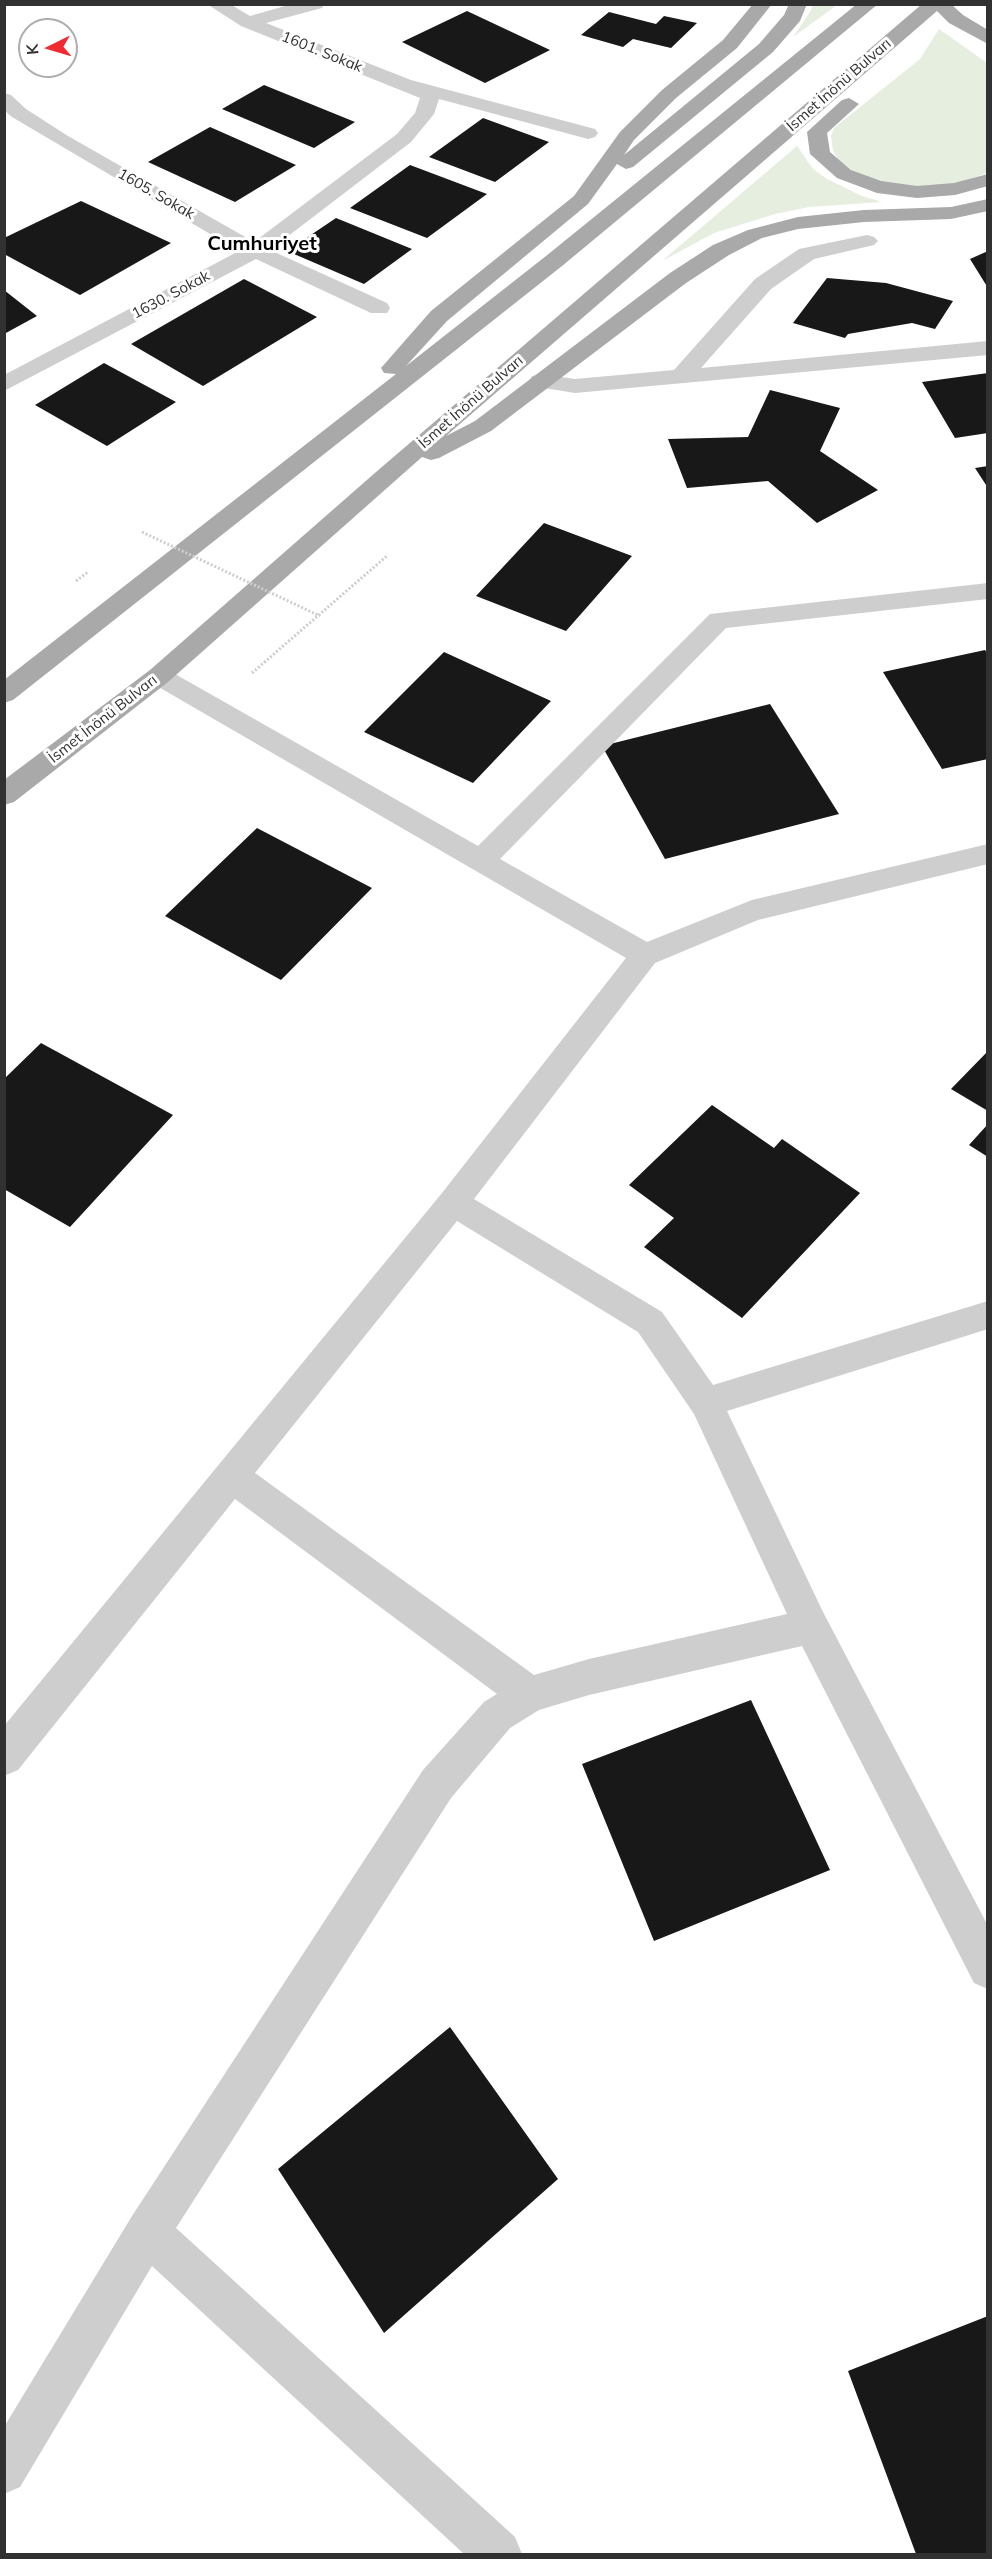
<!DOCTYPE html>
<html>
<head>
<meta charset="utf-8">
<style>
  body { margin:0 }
  #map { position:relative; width:992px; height:2559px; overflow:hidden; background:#fff; font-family:Mulish,sans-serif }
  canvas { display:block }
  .frame { position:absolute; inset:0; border:6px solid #313131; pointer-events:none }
  .north { position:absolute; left:18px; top:18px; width:60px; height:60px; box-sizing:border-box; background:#fff; border:2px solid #adadad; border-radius:50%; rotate:265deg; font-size:16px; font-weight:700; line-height:24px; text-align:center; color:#313131 }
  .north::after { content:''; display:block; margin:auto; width:21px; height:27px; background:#f02a31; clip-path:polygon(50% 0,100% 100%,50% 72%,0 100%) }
</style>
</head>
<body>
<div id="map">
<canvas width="992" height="2559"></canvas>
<div class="frame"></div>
<div class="north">K</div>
</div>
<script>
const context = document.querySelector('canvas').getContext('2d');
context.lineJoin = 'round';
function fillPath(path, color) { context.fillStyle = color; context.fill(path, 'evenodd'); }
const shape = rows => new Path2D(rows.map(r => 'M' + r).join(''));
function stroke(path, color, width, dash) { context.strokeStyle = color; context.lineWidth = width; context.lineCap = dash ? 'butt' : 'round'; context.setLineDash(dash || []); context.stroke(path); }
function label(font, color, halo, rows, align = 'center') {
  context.font = font + ' Mulish,sans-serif'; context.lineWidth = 6; context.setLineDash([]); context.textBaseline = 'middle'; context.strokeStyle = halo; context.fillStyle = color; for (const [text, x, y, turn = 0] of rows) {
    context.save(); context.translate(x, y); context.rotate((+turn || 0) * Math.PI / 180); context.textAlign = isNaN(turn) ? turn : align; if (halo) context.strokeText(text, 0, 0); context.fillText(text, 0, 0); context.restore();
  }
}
fillPath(shape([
  [814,4,837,5,793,37,808,15],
  [939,29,987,63,987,173,956,184,930,187,896,186,857,174,838,159,833,151,831,136,834,128,920,59],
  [797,146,813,169,827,179,862,196,882,202,809,207,775,214,714,233,662,261]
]), '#e6eedf');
fillPath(shape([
  [467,11,550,50,485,83,402,42],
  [609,12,656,24,664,16,697,23,671,48,633,39,623,47,581,35],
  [264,85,355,122,314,148,222,109],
  [483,118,549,142,495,182,429,157],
  [210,127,296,165,235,202,148,162],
  [410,165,487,194,427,238,350,208],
  [81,201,171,243,80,295,4,254,4,238],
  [336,218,412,249,364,284,287,251],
  [988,251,988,288,970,259],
  [827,278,886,283,953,301,935,329,912,323,848,334,845,338,793,323],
  [244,279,317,317,203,386,131,344],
  [4,290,37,316,4,334],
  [104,363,176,402,107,446,35,405],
  [988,373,988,433,955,438,922,382],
  [770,390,840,408,820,451,878,490,817,523,768,481,687,488,668,439,748,437],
  [988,466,988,488,975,468],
  [544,523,632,556,566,631,476,596],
  [985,650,988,655,988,759,942,769,883,672],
  [444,652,551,701,473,783,364,732],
  [770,704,839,814,665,859,602,746],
  [257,828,372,888,281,980,165,916],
  [41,1043,173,1115,70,1227,4,1189,4,1079],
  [988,1051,988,1111,951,1089],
  [712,1105,774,1148,782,1139,860,1193,742,1318,644,1247,674,1218,629,1185],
  [988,1124,988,1157,969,1145],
  [751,1700,830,1870,654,1941,582,1764],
  [450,2027,558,2179,384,2333,278,2169],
  [988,2316,988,2554,916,2554,848,2371]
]), '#181818');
stroke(shape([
  [76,581,88,572],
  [252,673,388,555]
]), '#cecece', 3, [2, 2]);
fillPath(shape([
  [207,4,230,4,250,16,292,4,324,4,322,8,266,23,411,80,595,129,598,133,595,137,588,139,439,99,434,114,411,142,270,250,387,303,390,308,387,313,371,313,256,259,4,391,4,375,239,251,12,117,4,110,4,93,11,95,26,109,68,136,254,242,397,134,415,113,420,98,241,26,207,4],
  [867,235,874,237,878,241,874,245,814,259,771,289,701,368,988,341,988,355,575,393,532,386,529,381,532,376,540,374,575,379,674,370,755,279,799,249,867,235],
  [988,583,988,599,726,628,500,859,647,942,752,900,988,844,988,864,758,920,655,963,474,1199,662,1312,713,1385,988,1301,988,1329,727,1411,824,1614,988,1926,988,1989,974,1983,802,1646,589,1695,539,1710,510,1728,451,1798,176,2228,515,2537,522,2554,464,2554,152,2266,20,2487,4,2494,4,2427,132,2216,423,1770,484,1702,497,1694,235,1499,18,1770,4,1776,4,1726,442,1193,626,958,150,682,146,676,150,670,159,667,168,670,478,846,710,614,988,583],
  [457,1221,638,1332,694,1414,787,1614,589,1659,534,1675,255,1473,457,1221]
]), '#cecece');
fillPath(shape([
  [753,4,772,4,737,48,676,98,634,140,624,155,759,44,784,15,789,4,807,4,800,21,773,52,633,167,626,169,617,164,588,204,447,321,406,366,546,256,857,4,878,4,562,266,13,700,4,703,4,680,396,374,384,373,381,368,431,311,574,196,620,132,662,90,723,40,753,4],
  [922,4,951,4,963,15,988,30,988,44,949,23,937,11,446,436,475,421,670,273,713,245,748,230,798,217,864,210,951,207,988,199,988,211,951,219,864,222,798,229,762,238,729,255,686,283,491,431,439,458,431,460,422,457,168,682,14,802,4,805,4,780,150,670,376,472,922,4],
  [849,98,859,104,827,133,830,152,851,170,881,181,917,186,954,183,988,174,988,186,955,195,917,198,877,193,837,178,810,154,807,132,842,100,849,98]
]), '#a9a9a9');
stroke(shape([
  [142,532,320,616]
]), '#cecece', 3, [2, 2]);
label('15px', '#313131', '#fff', [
  ["1601. Sokak",322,52,22],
  ["İsmet İnönü Bulvarı",839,85,-41],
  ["1605. Sokak",156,194,30],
  ["1630. Sokak",171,295,-28],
  ["İsmet İnönü Bulvarı",471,402,-41],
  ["İsmet İnönü Bulvarı",103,719,-38]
]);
label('bold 20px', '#000', '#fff', [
  ["Cumhuriyet",262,244]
]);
</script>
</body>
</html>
